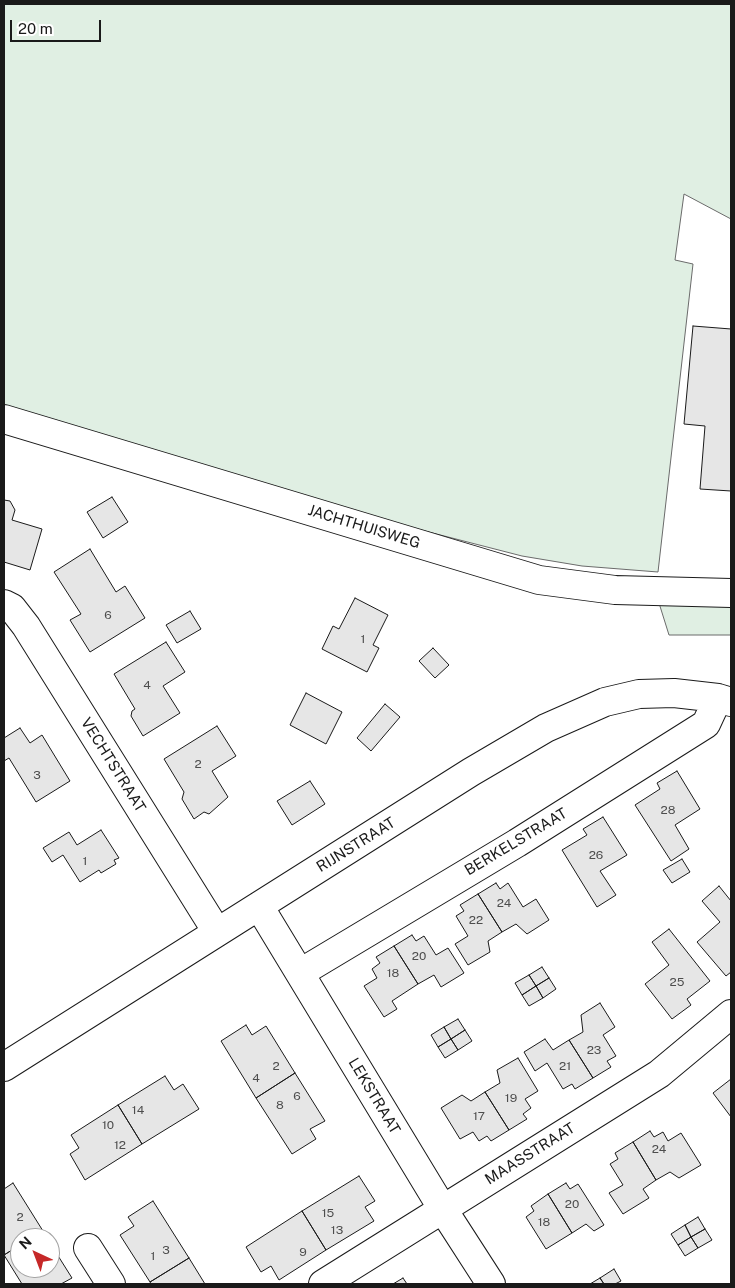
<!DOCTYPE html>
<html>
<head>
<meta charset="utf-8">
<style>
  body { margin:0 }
  #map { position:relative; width:735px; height:1288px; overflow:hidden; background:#fff; font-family:"Public Sans",sans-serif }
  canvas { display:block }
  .frame { position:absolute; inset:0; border:5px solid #1a1a1a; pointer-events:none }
  .north { position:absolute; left:10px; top:1228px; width:50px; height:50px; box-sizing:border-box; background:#fff; border:1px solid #a3a3a3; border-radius:50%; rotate:317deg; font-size:14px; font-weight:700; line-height:20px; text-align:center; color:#1a1a1a }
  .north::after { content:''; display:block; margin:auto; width:18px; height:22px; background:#c62828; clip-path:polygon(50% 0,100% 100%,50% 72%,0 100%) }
  .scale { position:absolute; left:10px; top:20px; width:91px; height:22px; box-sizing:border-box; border:2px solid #1a1a1a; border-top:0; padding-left:6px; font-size:15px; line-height:18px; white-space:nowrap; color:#1a1a1a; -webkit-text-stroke:4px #fff; paint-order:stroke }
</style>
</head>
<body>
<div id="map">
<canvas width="735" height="1288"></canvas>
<div class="frame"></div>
<div class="north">N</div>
<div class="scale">20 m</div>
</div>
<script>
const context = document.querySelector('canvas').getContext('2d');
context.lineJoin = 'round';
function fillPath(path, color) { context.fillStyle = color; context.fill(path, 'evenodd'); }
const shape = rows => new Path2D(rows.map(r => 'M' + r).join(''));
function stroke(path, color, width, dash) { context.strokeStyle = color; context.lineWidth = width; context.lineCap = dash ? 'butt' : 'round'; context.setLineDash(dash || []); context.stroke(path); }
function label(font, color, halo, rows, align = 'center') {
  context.font = font + ' "Public Sans",sans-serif'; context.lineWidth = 4; context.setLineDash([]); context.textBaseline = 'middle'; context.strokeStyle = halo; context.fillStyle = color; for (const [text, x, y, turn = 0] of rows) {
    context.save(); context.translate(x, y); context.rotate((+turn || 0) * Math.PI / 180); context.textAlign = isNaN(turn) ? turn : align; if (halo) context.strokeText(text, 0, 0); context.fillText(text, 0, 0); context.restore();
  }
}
const green = shape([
  [4,4,731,4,731,219,684,194,675,260,693,264,658,572,582,566,522,556,347,511,4,411,4,4],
  [659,603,731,606,731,635,669,635,659,603]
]);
fillPath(green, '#e0efe3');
stroke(green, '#6a6a6a', 1);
const building = shape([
  [693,326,731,329,731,491,700,489,705,426,684,424,693,326],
  [112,497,128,522,103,538,87,512,112,497],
  [4,500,10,501,15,510,12,520,42,529,30,570,4,562,4,500],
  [90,549,116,592,125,586,145,618,90,652,70,620,81,614,54,572,90,549],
  [355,598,388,615,373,645,379,648,367,672,322,649,333,626,339,629,355,598],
  [190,611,201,629,177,643,166,625,190,611],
  [166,642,185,672,163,686,180,713,143,736,131,716,132,711,135,709,114,674,166,642],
  [433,648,449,665,435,678,419,661,433,648],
  [306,693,342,712,326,744,290,725,306,693],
  [385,704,400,717,371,751,357,738,385,704],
  [217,726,236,756,212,771,228,797,209,814,204,812,194,819,182,799,184,792,164,759,217,726],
  [20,728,30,743,42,735,70,781,36,802,9,758,4,761,4,738,20,728],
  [677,771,700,809,675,825,689,849,671,861,635,805,660,789,657,783,677,771],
  [310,781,325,804,292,825,277,801,310,781],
  [603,817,627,855,600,871,616,895,597,907,562,850,587,835,583,829,603,817],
  [101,830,119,858,114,860,116,864,101,873,99,870,80,882,63,855,52,862,43,848,69,832,77,845,101,830],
  [682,859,690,872,672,883,663,870,682,859],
  [496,883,500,889,508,883,523,907,536,899,549,920,527,934,516,924,502,932,478,894,496,883],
  [719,886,731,901,731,972,726,976,697,942,720,922,702,901,719,886],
  [478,894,502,932,488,941,490,952,468,965,455,944,468,936,456,916,464,911,460,905,478,894],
  [669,929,710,981,687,999,691,1005,672,1019,645,984,669,965,652,942,669,929],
  [412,935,416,941,424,936,436,955,448,948,464,973,441,987,434,975,418,984,394,946,412,935],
  [394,946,418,984,392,1001,397,1009,384,1017,364,986,377,978,372,969,380,963,376,957,394,946],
  [542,967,549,978,536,986,529,975,542,967],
  [529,975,536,986,522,995,515,983,529,975],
  [549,978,556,989,543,998,536,986,549,978],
  [536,986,543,998,529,1006,522,995,536,986],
  [600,1003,615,1027,603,1035,616,1056,607,1061,611,1067,593,1078,569,1040,583,1032,581,1015,600,1003],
  [458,1019,465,1030,451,1039,444,1027,458,1019],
  [246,1025,252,1035,266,1026,295,1073,256,1098,221,1041,246,1025],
  [444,1027,451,1039,438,1047,431,1035,444,1027],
  [465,1030,472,1041,458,1050,451,1039,465,1030],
  [451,1039,458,1050,445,1058,438,1047,451,1039],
  [545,1039,553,1050,569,1040,593,1078,575,1089,572,1084,563,1089,547,1063,535,1071,524,1052,545,1039],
  [518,1058,538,1091,525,1099,531,1108,523,1114,527,1119,509,1130,485,1092,500,1083,497,1070,518,1058],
  [295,1073,325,1121,310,1129,316,1139,292,1154,256,1098,295,1073],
  [165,1076,174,1090,183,1084,199,1109,142,1144,118,1105,165,1076],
  [731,1079,731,1117,713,1093,731,1079],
  [485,1092,509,1130,491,1141,487,1136,479,1141,473,1132,460,1139,441,1108,462,1095,471,1101,485,1092],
  [118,1105,142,1144,85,1180,70,1154,79,1148,71,1135,118,1105],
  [650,1131,654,1137,663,1132,668,1141,681,1133,701,1165,679,1178,670,1172,656,1180,633,1142,650,1131],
  [633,1142,656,1180,643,1189,649,1198,623,1214,609,1193,623,1185,610,1164,618,1159,615,1153,633,1142],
  [359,1176,375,1201,365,1207,374,1221,326,1250,302,1211,359,1176],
  [13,1183,43,1231,31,1238,20,1238,20,1245,4,1255,4,1189,13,1183],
  [566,1183,570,1189,578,1184,604,1225,594,1231,586,1224,572,1233,548,1194,566,1183],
  [548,1194,572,1233,546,1249,526,1217,534,1211,531,1206,548,1194],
  [153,1201,189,1258,150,1282,120,1235,134,1226,128,1217,153,1201],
  [302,1211,326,1250,279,1280,271,1266,261,1272,246,1247,302,1211],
  [698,1217,705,1229,691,1237,685,1225,698,1217],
  [685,1225,691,1237,678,1245,671,1234,685,1225],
  [705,1229,712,1240,698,1248,691,1237,705,1229],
  [43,1231,47,1238,31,1238,43,1231],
  [691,1237,698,1248,685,1256,678,1245,691,1237],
  [50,1243,72,1278,61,1284,22,1284,4,1255,20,1245,20,1268,50,1268,50,1243],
  [189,1258,205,1284,151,1284,150,1282,189,1258],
  [614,1269,621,1281,615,1284,604,1284,600,1278,614,1269],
  [403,1278,407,1284,393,1284,403,1278],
  [600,1278,604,1284,590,1284,600,1278]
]);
fillPath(building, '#e6e6e6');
stroke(building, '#1a1a1a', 1);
const minor = shape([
  [4,419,539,580,615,590,731,593],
  [4,604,12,608,26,626,217,932],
  [259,906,442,1208,491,1284],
  [300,973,517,843,706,724,718,698],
  [4,1067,471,772,546,728,605,702,639,694,674,693,718,698,731,702],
  [88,1248,111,1284],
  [323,1284,659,1074,731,1014]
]);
stroke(minor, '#1a1a1a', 30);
stroke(minor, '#fff', 28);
label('12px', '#4d4d4d', null, [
  ["6",108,615],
  ["1",363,639],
  ["4",147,685],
  ["2",198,764],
  ["3",37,775],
  ["28",668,810],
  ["26",596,855],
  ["1",85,861],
  ["24",504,903],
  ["22",476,920],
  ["20",419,956],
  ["18",393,973],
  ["25",677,982],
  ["23",594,1050],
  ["2",276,1066],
  ["21",565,1066],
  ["4",256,1078],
  ["6",297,1096],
  ["19",511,1098],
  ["8",280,1105],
  ["14",138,1110],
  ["17",479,1116],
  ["10",108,1125],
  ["12",120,1145],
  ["24",659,1149],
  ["20",572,1204],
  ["15",328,1213],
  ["2",20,1217],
  ["18",544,1222],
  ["13",337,1230],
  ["3",166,1250],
  ["9",303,1252],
  ["1",153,1256]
]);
label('15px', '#1a1a1a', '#fff', [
  ["JACHTHUISWEG",364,527,17],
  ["VECHTSTRAAT",113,765,58],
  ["BERKELSTRAAT",516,842,-31],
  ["RIJNSTRAAT",356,845,-32],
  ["LEKSTRAAT",374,1096,59],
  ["MAASSTRAAT",530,1154,-32]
]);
</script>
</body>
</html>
